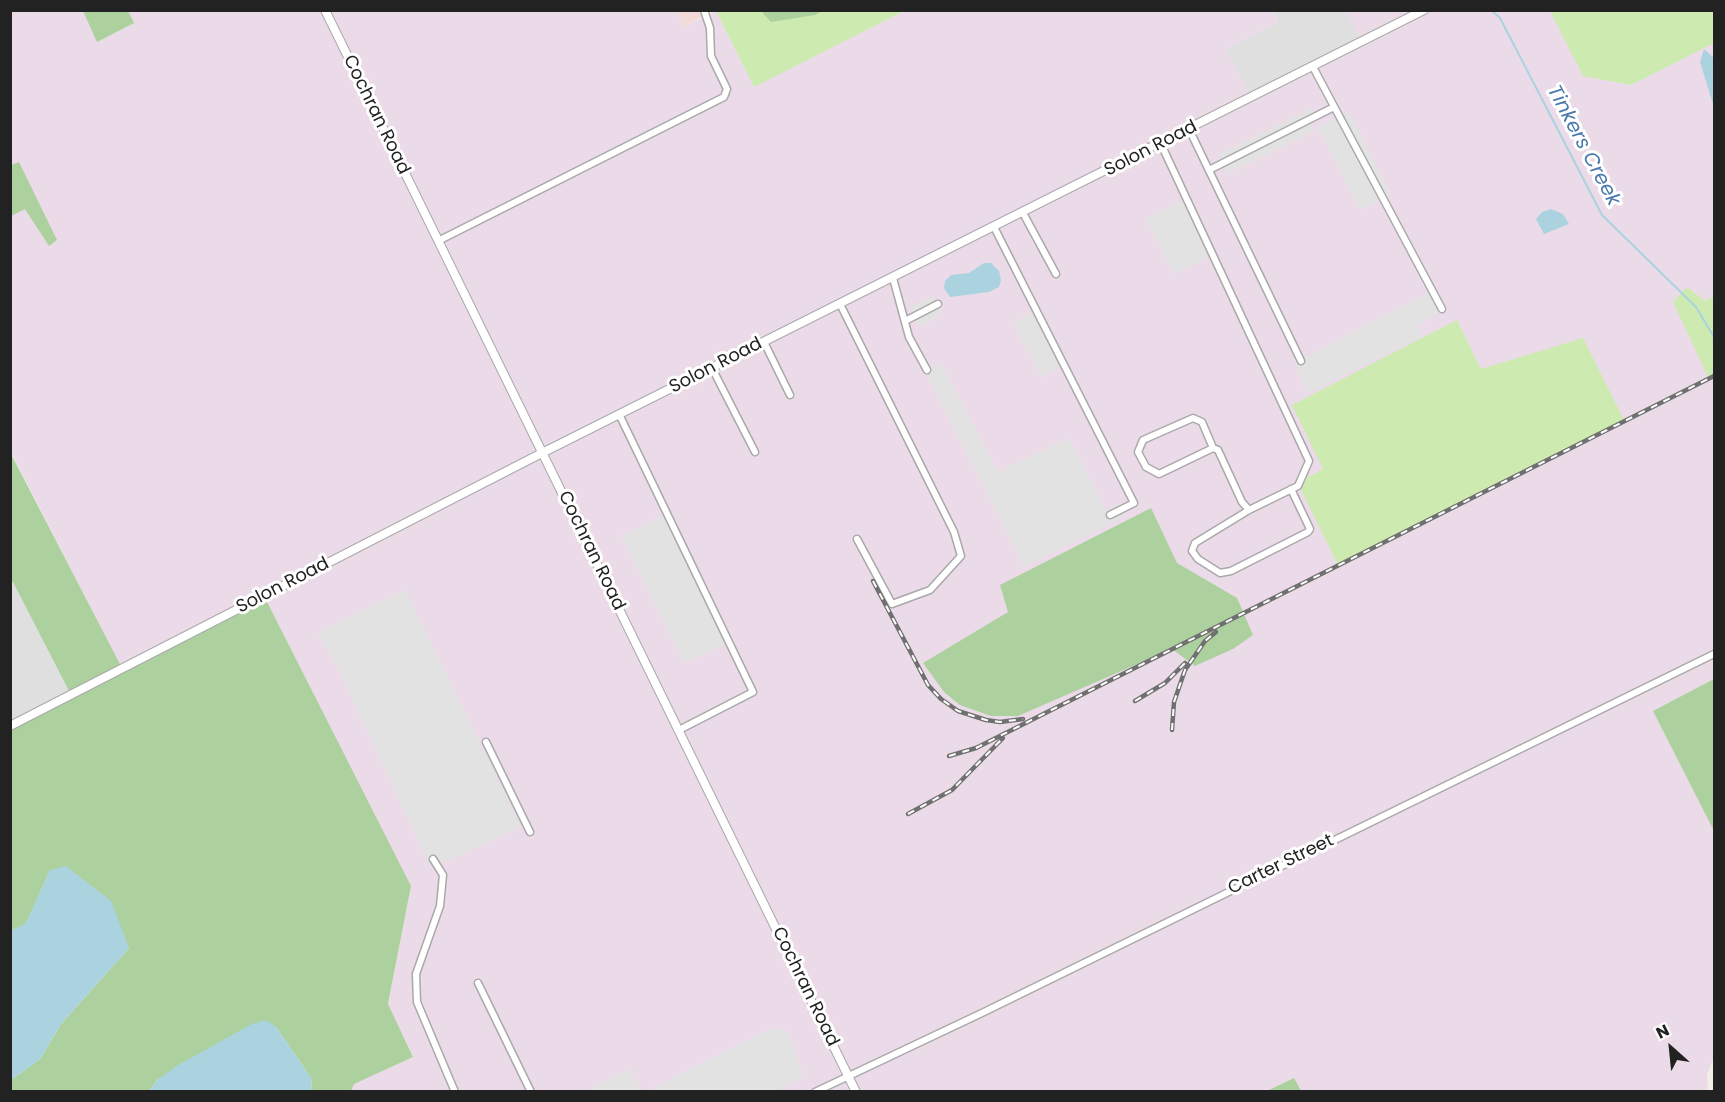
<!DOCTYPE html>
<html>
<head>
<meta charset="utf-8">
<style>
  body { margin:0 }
  #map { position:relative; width:1725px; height:1102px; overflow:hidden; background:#f2efe9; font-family:Poppins,sans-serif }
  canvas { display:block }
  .frame { position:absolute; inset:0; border:12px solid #222; pointer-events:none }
  .north { position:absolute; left:1641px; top:1018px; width:60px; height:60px; -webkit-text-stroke:4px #fff; paint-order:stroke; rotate:333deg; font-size:16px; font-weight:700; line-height:24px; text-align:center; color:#222 }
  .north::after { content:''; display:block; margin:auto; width:21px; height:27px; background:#222; clip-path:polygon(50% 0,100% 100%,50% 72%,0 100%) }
</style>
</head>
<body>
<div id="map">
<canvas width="1725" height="1102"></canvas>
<div class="frame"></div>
<div class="north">N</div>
</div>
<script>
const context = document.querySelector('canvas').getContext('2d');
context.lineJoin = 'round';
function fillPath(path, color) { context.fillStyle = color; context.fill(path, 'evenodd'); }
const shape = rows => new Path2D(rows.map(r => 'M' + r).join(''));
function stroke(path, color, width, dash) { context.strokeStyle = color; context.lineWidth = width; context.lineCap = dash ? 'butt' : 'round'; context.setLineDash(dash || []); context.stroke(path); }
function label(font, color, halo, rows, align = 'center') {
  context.font = font + ' Poppins,sans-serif'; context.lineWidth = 6; context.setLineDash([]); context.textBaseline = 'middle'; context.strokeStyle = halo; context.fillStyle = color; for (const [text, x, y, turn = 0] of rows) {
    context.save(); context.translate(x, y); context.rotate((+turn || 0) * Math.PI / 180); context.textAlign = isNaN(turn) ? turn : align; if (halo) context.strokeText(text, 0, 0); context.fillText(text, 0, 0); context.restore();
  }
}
fillPath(shape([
  [1272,11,1346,11,1362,42,1252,98,1225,49,1278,22],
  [11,581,13,581,71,695,11,726]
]), '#e0dfdf');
fillPath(shape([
  [675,11,713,11,683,27]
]), '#f2dad9');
fillPath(shape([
  [675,10,683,27,716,11,754,86,904,11,1272,11,1278,22,1225,49,1252,98,1361,42,1346,11,1714,11,1714,1058,1707,1075,1708,1091,351,1091,353,1084,413,1056,388,1005,411,886,122,669,11,452,11,11]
]), '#ebdbe8');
fillPath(shape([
  [716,11,904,11,754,87],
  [1550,11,1714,11,1714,43,1631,85,1583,76],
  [1687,287,1705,301,1714,296,1714,376,1709,379,1673,302],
  [1457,320,1481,369,1583,338,1625,422,1338,565,1301,490,1307,478,1323,469,1292,405]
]), '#cdebb0');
fillPath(shape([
  [83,11,128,11,134,23,97,42],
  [761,11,823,11,815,15,771,22],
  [19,162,57,240,49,246,25,209,11,216,11,165],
  [10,452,122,668,264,596,411,886,388,1004,413,1057,354,1084,351,1091,312,1091,311,1078,276,1027,157,1080,149,1091,11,1091,11,1080,40,1059,61,1024,129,948,50,870,26,924,11,931,11,726,71,695,13,582,11,581],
  [1151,508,1177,563,1237,598,1253,635,1233,649,1195,666,1172,649,1018,716,991,716,960,705,944,692,923,663,1008,612,1000,585],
  [1714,679,1714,831,1653,711],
  [1294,1078,1301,1091,1267,1091]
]), '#add19e');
fillPath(shape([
  [1312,108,1319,119,1311,124,1314,131,1226,174,1218,155],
  [1349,112,1391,195,1360,210,1318,127],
  [1183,200,1210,256,1174,274,1145,218],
  [1433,290,1446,310,1417,325,1422,337,1307,393,1294,363],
  [933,296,937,302,940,301,943,307,940,308,941,315,920,327,910,308],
  [1032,312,1060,367,1041,377,1013,323],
  [941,363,998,472,1069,438,1106,510,1121,502,1127,515,1024,567,925,371],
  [667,514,729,643,684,663,621,536],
  [405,590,521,827,431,868,334,660,317,633],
  [772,1028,787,1031,804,1076,777,1091,647,1091],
  [630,1069,642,1091,584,1091]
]), '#e2e2e2');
fillPath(shape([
  [1704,49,1714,58,1714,107,1700,62],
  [1551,209,1563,214,1569,224,1544,234,1536,219,1542,212],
  [984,263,991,263,999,271,1001,280,999,287,989,292,950,297,944,288,945,281,951,275,969,273],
  [66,866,111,901,129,948,61,1024,40,1059,11,1080,11,1083,11,931,26,923,50,870],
  [266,1020,276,1027,311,1078,312,1091,149,1091,157,1080,178,1065,252,1024]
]), '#aad3df');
stroke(shape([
  [1491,10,1500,18,1602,215,1696,307,1714,337]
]), '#aad3df', 2);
const minor = shape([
  [1313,67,1442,309],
  [1189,129,1301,361],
  [1161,144,1309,461,1298,486,1249,510,1242,502,1218,450,1213,448,1159,474,1146,467,1138,452,1143,440,1193,418,1202,422,1213,448],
  [1209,170,1334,107],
  [1023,213,1056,274],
  [994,227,1134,503,1110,515],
  [438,241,724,97,727,89,711,56,710,28,704,10],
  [893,278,909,337,927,370],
  [840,304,954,532,961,556,930,590,892,604,857,539],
  [905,321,938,304],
  [764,342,790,395],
  [712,368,755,452],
  [619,414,753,692,679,730],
  [1249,510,1195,543,1192,551,1198,559,1220,573,1231,571,1308,532,1310,529,1291,489],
  [486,742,530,832],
  [433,859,443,875,440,906,416,974,417,1002,455,1092],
  [478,983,531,1092],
  [815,1092,984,1012,1714,654]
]);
const tertiary = shape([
  [325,10,856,1092],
  [10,726,542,453,1424,10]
]);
stroke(minor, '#a9a9a9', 9);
stroke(tertiary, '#a9a9a9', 10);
stroke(minor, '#fff', 6);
stroke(tertiary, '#fff', 8);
const rail = shape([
  [873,581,928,685,941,699,958,711,986,720,1000,722,1023,719],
  [1135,701,1165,683,1185,663],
  [1172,730,1174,702,1185,670,1205,641,1216,632],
  [949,756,976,748,1714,376],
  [908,814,952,790,1003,738]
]);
stroke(rail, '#707070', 4.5);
stroke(rail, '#fff', 2, [7]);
label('18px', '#222', '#fff', [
  ["Cochran Road",376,115,64],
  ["Solon Road",1151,149,-27],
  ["Solon Road",716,366,-27],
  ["Cochran Road",591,551,64],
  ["Solon Road",283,586,-27],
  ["Carter Street",1281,865,-26],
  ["Cochran Road",805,987,64]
]);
label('italic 20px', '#4a7aab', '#fff', [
  ["Tinkers Creek",1583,146,62]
]);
</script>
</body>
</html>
